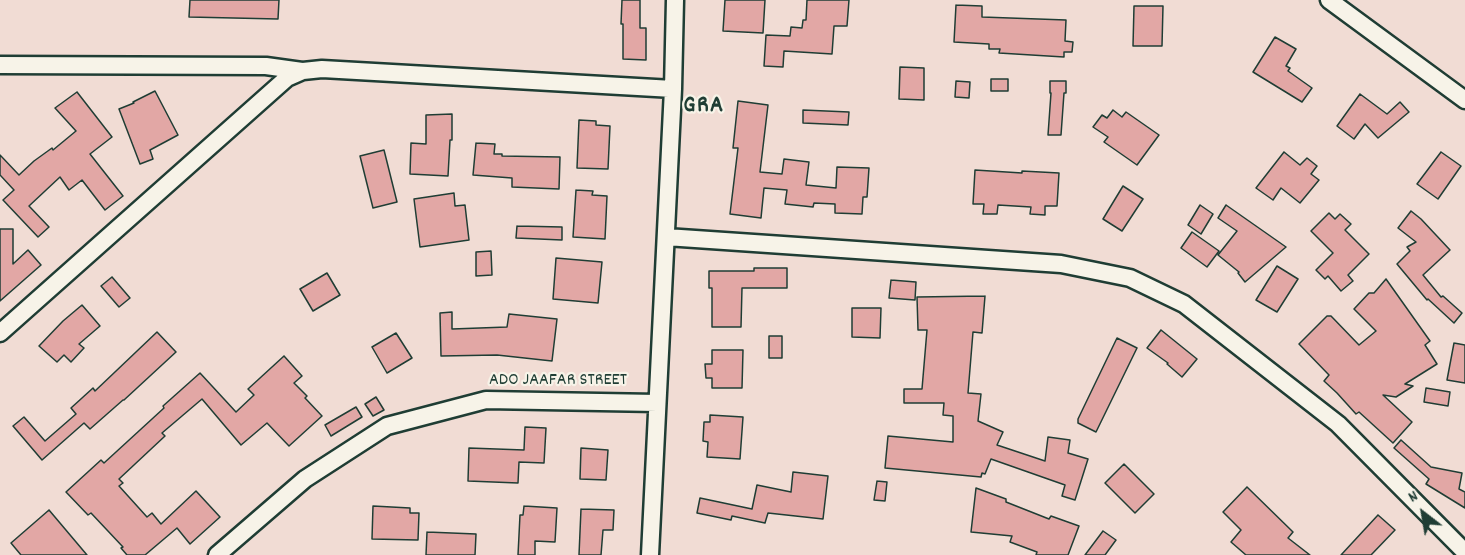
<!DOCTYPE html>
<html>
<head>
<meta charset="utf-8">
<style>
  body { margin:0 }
  #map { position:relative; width:1465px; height:555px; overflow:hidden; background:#f1dcd4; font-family:Dekko,sans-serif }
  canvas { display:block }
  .north { position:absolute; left:1393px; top:483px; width:60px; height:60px; -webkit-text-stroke:4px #f7f3e8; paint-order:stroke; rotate:329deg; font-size:16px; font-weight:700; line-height:24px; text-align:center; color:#1f3d34 }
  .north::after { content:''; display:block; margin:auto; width:21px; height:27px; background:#1f3d34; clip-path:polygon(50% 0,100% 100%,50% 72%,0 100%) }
</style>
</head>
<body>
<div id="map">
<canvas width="1465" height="555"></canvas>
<div class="north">N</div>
</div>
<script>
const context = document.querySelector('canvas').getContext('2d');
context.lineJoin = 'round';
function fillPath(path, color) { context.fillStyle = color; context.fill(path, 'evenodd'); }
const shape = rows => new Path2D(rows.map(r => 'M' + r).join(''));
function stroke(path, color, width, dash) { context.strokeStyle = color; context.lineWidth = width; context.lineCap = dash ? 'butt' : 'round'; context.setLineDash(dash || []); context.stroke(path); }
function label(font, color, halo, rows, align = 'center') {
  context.font = font + ' Dekko,sans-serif'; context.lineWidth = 4.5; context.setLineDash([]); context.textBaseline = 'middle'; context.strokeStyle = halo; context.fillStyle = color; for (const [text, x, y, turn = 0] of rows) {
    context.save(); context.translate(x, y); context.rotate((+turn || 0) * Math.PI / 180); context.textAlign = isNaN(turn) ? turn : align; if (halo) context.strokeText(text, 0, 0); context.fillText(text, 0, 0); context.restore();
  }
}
const building = shape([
  [190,0,279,0,278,19,189,17,190,0],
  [622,0,640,0,640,28,646,28,646,60,623,59,623,24,621,24,622,0],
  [725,0,765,0,763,33,723,31,725,0],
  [807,0,849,0,847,26,834,26,832,54,784,51,783,67,764,66,766,35,790,36,791,27,802,28,803,20,806,20,807,0],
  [956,5,982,6,982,17,1066,20,1065,41,1073,42,1072,52,1064,52,1064,57,999,53,1000,49,989,49,989,44,954,42,956,5],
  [1134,6,1163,6,1162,46,1133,46,1134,6],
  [1275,37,1296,49,1286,66,1290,68,1288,71,1312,88,1302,102,1253,72,1275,37],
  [900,67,924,68,924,100,899,99,900,67],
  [991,79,1008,79,1008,91,991,91,991,79],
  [956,81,970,82,969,98,955,97,956,81],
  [1050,81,1066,81,1066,93,1064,93,1061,135,1048,135,1051,93,1050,93,1050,81],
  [155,91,178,135,150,150,153,159,140,164,119,109,134,103,133,102,155,91],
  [77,92,112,137,90,154,123,196,105,210,82,180,69,190,60,177,29,206,49,227,38,237,3,200,14,190,0,175,0,155,19,175,34,161,52,148,53,150,76,131,55,108,77,92],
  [1360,94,1387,114,1400,102,1409,112,1378,138,1365,124,1354,139,1337,126,1360,94],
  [738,101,768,105,760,172,782,174,784,159,809,162,806,185,836,188,837,167,869,168,867,197,863,197,862,214,835,213,835,204,814,203,813,207,785,204,787,190,764,188,761,218,730,214,738,148,733,148,738,101],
  [803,110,849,112,848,125,803,123,803,110],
  [1113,110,1122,117,1126,112,1159,135,1137,165,1104,142,1108,137,1093,127,1102,115,1107,118,1113,110],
  [452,114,452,140,450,140,448,176,410,174,411,143,426,144,426,115,452,114],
  [579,120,596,121,596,125,610,126,608,169,577,168,579,120],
  [476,143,495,144,494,154,502,154,502,156,560,157,559,189,512,187,512,178,473,175,476,143],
  [384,150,397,202,373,208,360,156,384,150],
  [1284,152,1300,165,1307,158,1317,166,1311,174,1319,180,1300,203,1281,188,1273,200,1256,188,1284,152],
  [1441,152,1461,166,1438,199,1417,184,1441,152],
  [975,170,1022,173,1022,171,1059,173,1057,206,1045,206,1045,215,1030,214,1031,207,998,205,997,214,983,214,984,204,973,204,975,170],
  [1123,186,1143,199,1122,231,1103,219,1123,186],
  [576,190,593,191,592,195,607,196,605,239,573,237,576,190],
  [454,193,455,206,465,205,469,240,420,247,414,199,454,193],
  [1200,205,1213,214,1201,234,1188,225,1200,205],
  [1226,205,1286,247,1245,282,1238,273,1239,272,1218,255,1237,231,1218,218,1226,205],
  [1411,211,1421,219,1450,250,1423,275,1441,297,1443,296,1462,313,1454,323,1428,299,1427,300,1397,264,1410,251,1407,247,1416,242,1398,228,1411,211],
  [1329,213,1335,219,1340,214,1351,224,1345,230,1369,254,1348,275,1353,281,1341,291,1328,276,1325,279,1316,270,1333,253,1311,231,1329,213],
  [517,226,562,227,562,240,516,238,517,226],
  [0,229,13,229,13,264,28,250,41,265,0,301,0,229],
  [1192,232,1219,251,1207,267,1181,248,1192,232],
  [491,251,492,275,476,276,476,252,491,251],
  [556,258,602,262,598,303,553,299,556,258],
  [1277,266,1298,279,1277,312,1256,300,1277,266],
  [754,268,787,268,787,288,742,288,741,327,712,327,712,288,709,288,709,271,754,271,754,268],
  [327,273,340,295,313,311,300,289,327,273],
  [112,277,130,298,119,307,101,286,112,277],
  [1386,279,1430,341,1425,345,1437,364,1405,384,1413,386,1396,397,1383,395,1412,422,1393,443,1359,412,1356,414,1337,393,1324,381,1329,375,1299,344,1327,316,1331,316,1359,345,1376,331,1354,309,1369,293,1374,293,1386,279],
  [891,280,916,282,915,300,889,298,891,280],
  [985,296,982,333,973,332,968,393,981,394,978,421,1003,432,997,445,1045,461,1048,437,1070,440,1068,453,1088,459,1075,500,1062,496,1065,485,991,459,985,474,982,473,981,477,885,468,888,436,953,442,953,416,943,415,944,403,904,403,904,389,922,389,927,330,918,330,917,297,985,296],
  [82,305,100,326,79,344,84,348,71,362,64,355,57,362,39,346,63,321,82,305],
  [852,308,881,308,880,338,852,337,852,308],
  [452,312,452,329,507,327,509,314,557,319,552,361,497,355,441,356,440,313,452,312],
  [1161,330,1197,359,1182,377,1167,364,1168,363,1147,348,1161,330],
  [157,332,176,352,124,400,123,400,90,429,84,423,42,460,13,426,24,417,45,441,76,414,71,408,93,388,95,391,157,332],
  [396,333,412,358,387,373,372,347,396,333],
  [769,336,782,336,782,358,769,358,769,336],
  [1117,338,1137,348,1096,432,1078,423,1078,419,1117,338],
  [1454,343,1465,345,1465,383,1447,380,1454,343],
  [712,350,743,350,742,388,712,388,712,378,706,378,705,364,712,364,712,350],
  [284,356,302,376,294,383,307,396,305,398,322,416,289,446,267,423,241,445,202,399,162,433,165,436,119,479,123,483,119,486,147,517,152,513,161,524,196,491,220,517,190,544,177,528,145,555,127,555,121,548,123,547,91,513,88,515,66,492,101,460,104,463,164,408,163,406,200,373,236,412,254,395,248,389,284,356],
  [1426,388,1450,392,1448,406,1424,402,1426,388],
  [376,397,384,410,373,416,365,404,376,397],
  [356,407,362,417,331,436,325,425,356,407],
  [710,415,743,417,740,459,707,457,708,442,703,441,704,422,710,422,710,415],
  [525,427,546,428,544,463,519,462,518,483,468,481,469,448,524,450,525,427],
  [1401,440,1431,467,1462,473,1459,489,1465,492,1465,508,1426,484,1429,479,1394,448,1401,440],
  [581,448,608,450,606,480,580,479,581,448],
  [1124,464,1154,494,1135,513,1105,483,1124,464],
  [793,472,828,476,823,519,768,513,765,523,732,516,731,520,697,513,700,498,752,509,757,485,791,492,793,472],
  [877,481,887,482,885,501,874,500,877,481],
  [1247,487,1293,532,1288,538,1310,555,1246,555,1231,542,1241,530,1223,512,1247,487],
  [976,488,1006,499,1006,502,1049,519,1051,516,1079,526,1068,555,1036,555,1037,552,1010,542,1012,536,971,532,976,488],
  [373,506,410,508,410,513,419,513,418,540,372,539,373,506],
  [524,506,557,508,555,542,535,541,535,555,518,555,520,515,523,515,524,506],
  [581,509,614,510,613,530,603,530,601,555,579,555,581,509],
  [49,510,87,555,21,555,11,543,49,510],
  [1378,515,1395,530,1371,555,1341,555,1378,515],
  [1103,531,1116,540,1105,555,1085,555,1103,531],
  [427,532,476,534,475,555,426,555,427,532]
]);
fillPath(building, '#e2a7a5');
stroke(building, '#1f3d34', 1.5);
const minor = shape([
  [1329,0,1465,100],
  [0,65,266,66,302,71],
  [666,237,1061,264,1130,278,1184,304,1338,424,1465,552],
  [0,333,287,78,303,71,322,69,673,89],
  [217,555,305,479,387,426,486,400,657,403],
  [650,555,673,89,675,0]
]);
stroke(minor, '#1f3d34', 21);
stroke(minor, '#f7f3e8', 16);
label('18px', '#1f3d34', '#f7f3e8', [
  ["ADO JAAFAR STREET",558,382]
]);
context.letterSpacing = '1.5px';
label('bold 24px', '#1f3d34', '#f7f3e8', [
  ["GRA",704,108]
]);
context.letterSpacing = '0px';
</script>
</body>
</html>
